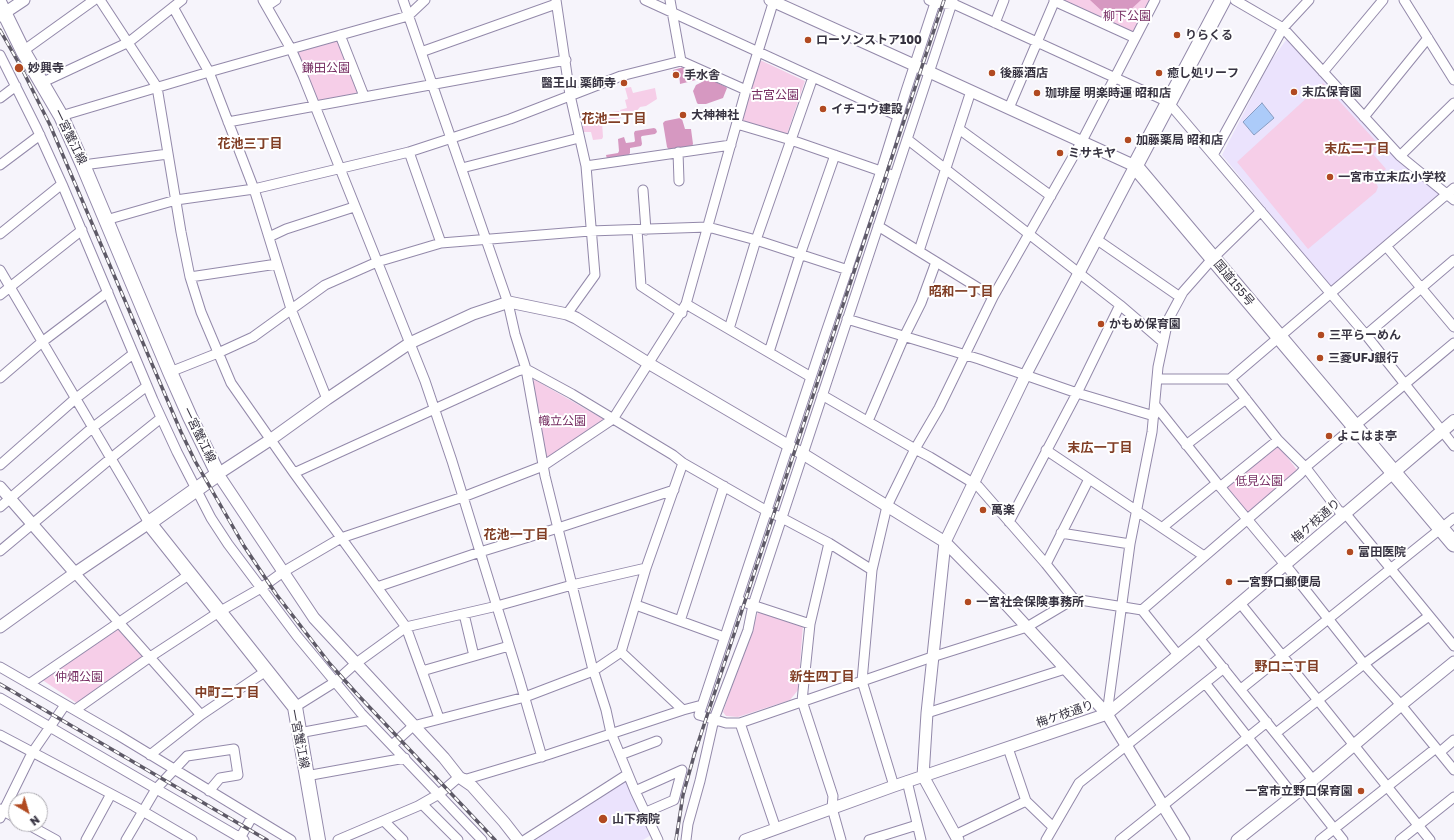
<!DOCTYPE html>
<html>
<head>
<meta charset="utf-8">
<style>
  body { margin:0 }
  #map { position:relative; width:1454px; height:840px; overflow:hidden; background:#f6f4fb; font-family:"Golos Text",sans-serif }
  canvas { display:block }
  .north { position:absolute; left:8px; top:792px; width:40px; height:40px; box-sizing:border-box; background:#fff; border:1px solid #afadb3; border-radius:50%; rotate:142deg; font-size:11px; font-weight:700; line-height:16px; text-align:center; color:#373341 }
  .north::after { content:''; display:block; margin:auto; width:14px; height:18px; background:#b14a21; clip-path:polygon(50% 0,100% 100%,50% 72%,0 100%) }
</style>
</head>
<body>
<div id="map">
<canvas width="1454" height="840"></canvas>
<div class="north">N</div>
</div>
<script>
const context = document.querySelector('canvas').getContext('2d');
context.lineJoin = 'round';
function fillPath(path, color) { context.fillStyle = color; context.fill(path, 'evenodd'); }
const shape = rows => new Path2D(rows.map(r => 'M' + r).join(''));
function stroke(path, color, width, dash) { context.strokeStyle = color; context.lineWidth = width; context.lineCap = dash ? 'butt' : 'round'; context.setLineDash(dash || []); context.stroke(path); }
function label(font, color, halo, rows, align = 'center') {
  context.font = font + ' "Golos Text","Noto Sans JP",sans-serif'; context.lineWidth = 4; context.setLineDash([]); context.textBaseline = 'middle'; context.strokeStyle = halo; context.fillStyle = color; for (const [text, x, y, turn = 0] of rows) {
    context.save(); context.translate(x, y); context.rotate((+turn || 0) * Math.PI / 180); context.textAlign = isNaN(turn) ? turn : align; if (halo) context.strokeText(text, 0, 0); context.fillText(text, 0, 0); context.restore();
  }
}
fillPath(shape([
  [1289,36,1324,78,1392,154,1442,194,1331,288,1222,155,1270,62],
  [625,779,651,835,643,840,532,840]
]), '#ebe3fd');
fillPath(shape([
  [1056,0,1154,0,1134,37],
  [339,40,359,93,317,102,295,51],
  [760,60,805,81,786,137,742,122],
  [1323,83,1381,147,1373,154,1386,169,1374,179,1378,187,1376,192,1308,249,1237,162],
  [631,87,633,93,655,88,657,99,646,106,640,107,635,113,622,116,620,110,627,108,625,100,628,99,625,88],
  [619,111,621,118,606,120,605,113],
  [600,121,602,122,603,137,602,139,593,140,591,132,583,132,583,125],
  [535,380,605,420,546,458,533,385,533,381],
  [1277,444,1298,471,1248,513,1225,487],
  [758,612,803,625,798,690,790,700,738,717,726,716,723,712],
  [116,627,143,657,78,704,38,677]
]), '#f6cee8');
fillPath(shape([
  [1090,0,1141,0,1128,12,1112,16,1104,13],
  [684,67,701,75,700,79,680,84,679,73,674,73,673,70],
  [706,77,726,87,727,88,723,98,706,104,698,104,697,103,693,91,696,85,702,82],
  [680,118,682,119,685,129,691,129,693,144,692,146,669,150,667,147,663,123,665,121],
  [654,128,656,129,657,132,655,134,642,136,641,137,642,144,641,146,630,148,630,153,628,156,607,159,606,155,618,153,619,151,618,139,624,137,626,143,634,142,635,141,634,133,635,131]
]), '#d698c1');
const water = shape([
  [1262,103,1274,118,1254,135,1243,122,1262,103]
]);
fillPath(water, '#accbf9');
stroke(water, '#899dc2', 1);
const minor = shape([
  [100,0,157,87,181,232,190,277,201,312,231,383,294,473,406,627,439,718],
  [263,0,291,49,303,76,425,381,452,461,519,678,542,757],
  [403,0,508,303,515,334,526,369,545,476,592,666,606,710,611,733,635,791,658,840],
  [556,0,570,95,586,166,595,275,567,314],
  [645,0,898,116],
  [670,0,681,61],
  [929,0,935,3,956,5,1168,102,1366,335,1454,446],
  [936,0,906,91,881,171,825,335,699,715,726,723,740,723,932,657,1027,627,1074,599],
  [1235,0,1283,28,1400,156,1454,200],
  [1404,0,1454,80],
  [1054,1,1135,38],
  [267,6,276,0],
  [173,7,209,72,254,189,291,309,327,399],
  [995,23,1004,0],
  [340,35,364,96],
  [23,51,94,0],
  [421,52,556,4],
  [0,55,37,129,62,184,153,400,177,452,211,518,228,544,297,636,361,713,482,840],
  [1323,72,1383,0],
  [41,83,129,42,182,0],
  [0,98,16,86],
  [1009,108,1055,0],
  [61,116,209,72,408,16,425,0],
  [1364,117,1428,38],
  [228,122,566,60],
  [737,124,791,140,895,176],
  [959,129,1051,196],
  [907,139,1120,305,1163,342],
  [409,152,441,243],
  [678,152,679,181],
  [1213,155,1283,28,1309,0],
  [1400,156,1454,103],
  [0,165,40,135],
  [83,165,168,154],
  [586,166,731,145],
  [462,168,579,138],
  [643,190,646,230],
  [106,220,176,200,254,189,409,152,510,119,621,76,681,61,746,90],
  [878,226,993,297],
  [637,230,641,286,682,313],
  [0,234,62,184],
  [269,237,286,229,354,207],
  [1096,239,1180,297],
  [1386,246,1454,327],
  [919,251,971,91],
  [0,270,149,523],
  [190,277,277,264],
  [0,295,82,230],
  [686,304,811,377],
  [847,319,979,359,1077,393,1154,416],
  [729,329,756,240,813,77],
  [1366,335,1454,260],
  [769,352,800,255,835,155],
  [170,372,218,353,253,337,325,285,377,262,441,243,590,231,708,227,756,240,848,270],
  [0,378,42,342,108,292],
  [1157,379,1230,379,1454,188],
  [1230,379,1278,440,1306,468,1339,511,1345,513,1454,646],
  [822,395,915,449,930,457,978,486,1046,564,1074,599,1142,610,1300,474,1308,465,1454,343],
  [1155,405,1217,483,1292,573,1364,664,1401,705,1454,770],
  [868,421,904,337,921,303,936,262],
  [1186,445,1246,399],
  [1046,450,1204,556],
  [0,465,75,399,133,354],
  [294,473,518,371,526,369,572,394,673,455,683,463,767,511,782,518,829,543,872,570],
  [1220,487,1278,440],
  [0,507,92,428,147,386],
  [1009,522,1077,393,1120,305],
  [1163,527,1217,483],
  [1061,533,1130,544],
  [829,543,810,624,802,701,833,796,832,808,841,840],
  [0,551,110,459,161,418],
  [1046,564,1089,479],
  [75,573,201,715],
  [377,587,480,552,558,528,674,490],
  [737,600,810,624],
  [1240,603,1430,840],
  [636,605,724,637],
  [1142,610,1178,655],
  [464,614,474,656],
  [680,621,724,486],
  [1199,638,1313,780],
  [621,652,683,710],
  [0,667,118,735,291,840],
  [422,671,509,646],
  [1205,683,1293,795],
  [29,684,190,574],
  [1241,689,1454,518],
  [0,698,244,840],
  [295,707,335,682,355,664,406,627,497,606,572,585,646,568],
  [75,710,150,657,219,612,261,588,283,572,341,538,463,497,543,466,613,419,686,304,746,90,774,0],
  [927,713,1065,669],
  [1107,714,1130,544,1152,432,1158,367,1168,320,1183,292,1213,258,1261,211],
  [740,723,776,829],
  [299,733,368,720],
  [1276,733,1364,664,1429,616],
  [0,735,134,806,192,840],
  [392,745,413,726,525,697,593,671,621,652,646,568,683,463],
  [1008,748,1026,801],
  [1440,752,1454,740],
  [150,755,201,715,266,671],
  [620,755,657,741],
  [306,776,405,758],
  [907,781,921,840],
  [894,786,862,681,872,570,887,506,915,449,939,408,993,297,1082,141,1155,0],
  [1302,788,1343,840],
  [635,791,682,770,674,800,644,813],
  [422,804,458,840],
  [0,809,16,818],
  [0,818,32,753,65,705],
  [384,821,403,840],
  [27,824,56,840],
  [955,835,1026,801,1053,827],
  [86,840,111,794],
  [126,840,156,789,187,756,234,749,238,775,220,778,209,791],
  [239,840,252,817],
  [338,840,418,806,439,794,459,777,467,779,547,755,683,710,702,705],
  [525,840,628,774],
  [686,840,688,824,700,781,714,719,748,630,753,605,953,0],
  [869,840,917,825],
  [1046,840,1079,783,1224,668],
  [1120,840,1267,722],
  [1320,840,1436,748],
  [1400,840,1454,797]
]);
const tertiary = shape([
  [770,0,914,65,1135,166,1026,374,945,542,927,713,923,776,958,840],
  [0,16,24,0],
  [0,487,75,573],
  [0,627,75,573,149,523],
  [518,840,504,822,472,786,459,777,444,758,314,618,218,474,270,440,327,399,410,343,473,314,509,302,567,314,576,318,648,363,803,454,945,542,1003,601,1107,714,1184,840],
  [745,840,894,786,1107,714,1199,638,1394,472],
  [1237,840,1313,780,1401,705,1454,662]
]);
const secondary = shape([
  [1394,472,1454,421]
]);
const primary = shape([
  [0,4,23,51,61,116,83,165,170,372,190,417,218,474,149,523,295,707,318,840]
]);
const trunk = shape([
  [1223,0,1135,166,1454,544]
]);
stroke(minor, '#9389aa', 11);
stroke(tertiary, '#9389aa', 13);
stroke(secondary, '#9389aa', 14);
stroke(primary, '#9389aa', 16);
stroke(trunk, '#9389aa', 17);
stroke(minor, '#fff', 9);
stroke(tertiary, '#fff', 11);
stroke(secondary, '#fff', 12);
stroke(primary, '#fff', 14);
stroke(trunk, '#fff', 15);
const rail = shape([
  [0,30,21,67,50,125,181,432,195,461,244,546,276,594,330,664,357,694,495,840],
  [0,684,267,840],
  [676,840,683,795,695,752,944,0]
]);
stroke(rail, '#5e5a67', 3.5);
stroke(rail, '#fff', 2, [6]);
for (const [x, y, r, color] of [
  [1177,35,4,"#b14a21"],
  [808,40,4,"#b14a21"],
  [19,68,5,"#b14a21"],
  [992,73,4,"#b14a21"],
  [1159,73,4,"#b14a21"],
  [676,75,4,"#b14a21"],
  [624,83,4,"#b14a21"],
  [1294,92,4,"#b14a21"],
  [1037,93,4,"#b14a21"],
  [823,109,4,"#b14a21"],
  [683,115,4,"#b14a21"],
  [1128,140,4,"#b14a21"],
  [1060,153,4,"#b14a21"],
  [1330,177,4,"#b14a21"],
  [1101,324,4,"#b14a21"],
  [1321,335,4,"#b14a21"],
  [1320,358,4,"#b14a21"],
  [1329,436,4,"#b14a21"],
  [983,510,4,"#b14a21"],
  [1350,552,4,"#b14a21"],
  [1229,582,4,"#b14a21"],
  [968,602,4,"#b14a21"],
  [1361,791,4,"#b14a21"],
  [603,819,5,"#b14a21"]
]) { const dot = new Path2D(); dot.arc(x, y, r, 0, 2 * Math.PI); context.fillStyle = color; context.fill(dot); stroke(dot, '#fff', 1.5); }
label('12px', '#762d62', '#fff', [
  ["柳下公園",1127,16],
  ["鎌田公園",326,68],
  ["古宮公園",775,95],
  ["幟立公園",562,421],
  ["低見公園",1259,481],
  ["仲畑公園",79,677]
]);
label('bold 12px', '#373341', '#fff', [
  ["りらくる",1185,35],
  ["ローソンストア100",816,40],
  ["妙興寺",28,68],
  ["後藤酒店",1000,73],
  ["癒し処リーフ",1167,73],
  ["手水舎",684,75],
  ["醫王山 薬師寺",616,83,"right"],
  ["末広保育園",1302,92],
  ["珈琲屋 明楽時運 昭和店",1045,93],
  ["イチコウ建設",831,109],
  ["大神神社",691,115],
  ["加藤薬局 昭和店",1136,140],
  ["ミサキヤ",1068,153],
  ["一宮市立末広小学校",1338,177],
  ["かもめ保育園",1109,324],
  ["三平らーめん",1329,335],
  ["三菱UFJ銀行",1328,358],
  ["よこはま亭",1337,436],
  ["萬楽",991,510],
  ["富田医院",1358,552],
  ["一宮野口郵便局",1237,582],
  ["一宮社会保険事務所",976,602],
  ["一宮市立野口保育園",1353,791,"right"],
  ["山下病院",612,819]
], 'left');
label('12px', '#373341', '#fff', [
  ["一宮蟹江線",70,137,64],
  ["国道155号",1234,283,50],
  ["一宮蟹江線",199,435,64],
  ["梅ケ枝通り",1316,521,-41],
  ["梅ケ枝通り",1065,714,-19],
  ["一宮蟹江線",299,739,79]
]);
label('bold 13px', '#813e25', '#fff', [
  ["花池二丁目",614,119],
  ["花池三丁目",250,144],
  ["末広二丁目",1357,149],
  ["昭和一丁目",961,292],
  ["末広一丁目",1100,448],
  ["花池一丁目",516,535],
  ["野口二丁目",1287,667],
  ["新生四丁目",822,677],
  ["中町二丁目",227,693]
]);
</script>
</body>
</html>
